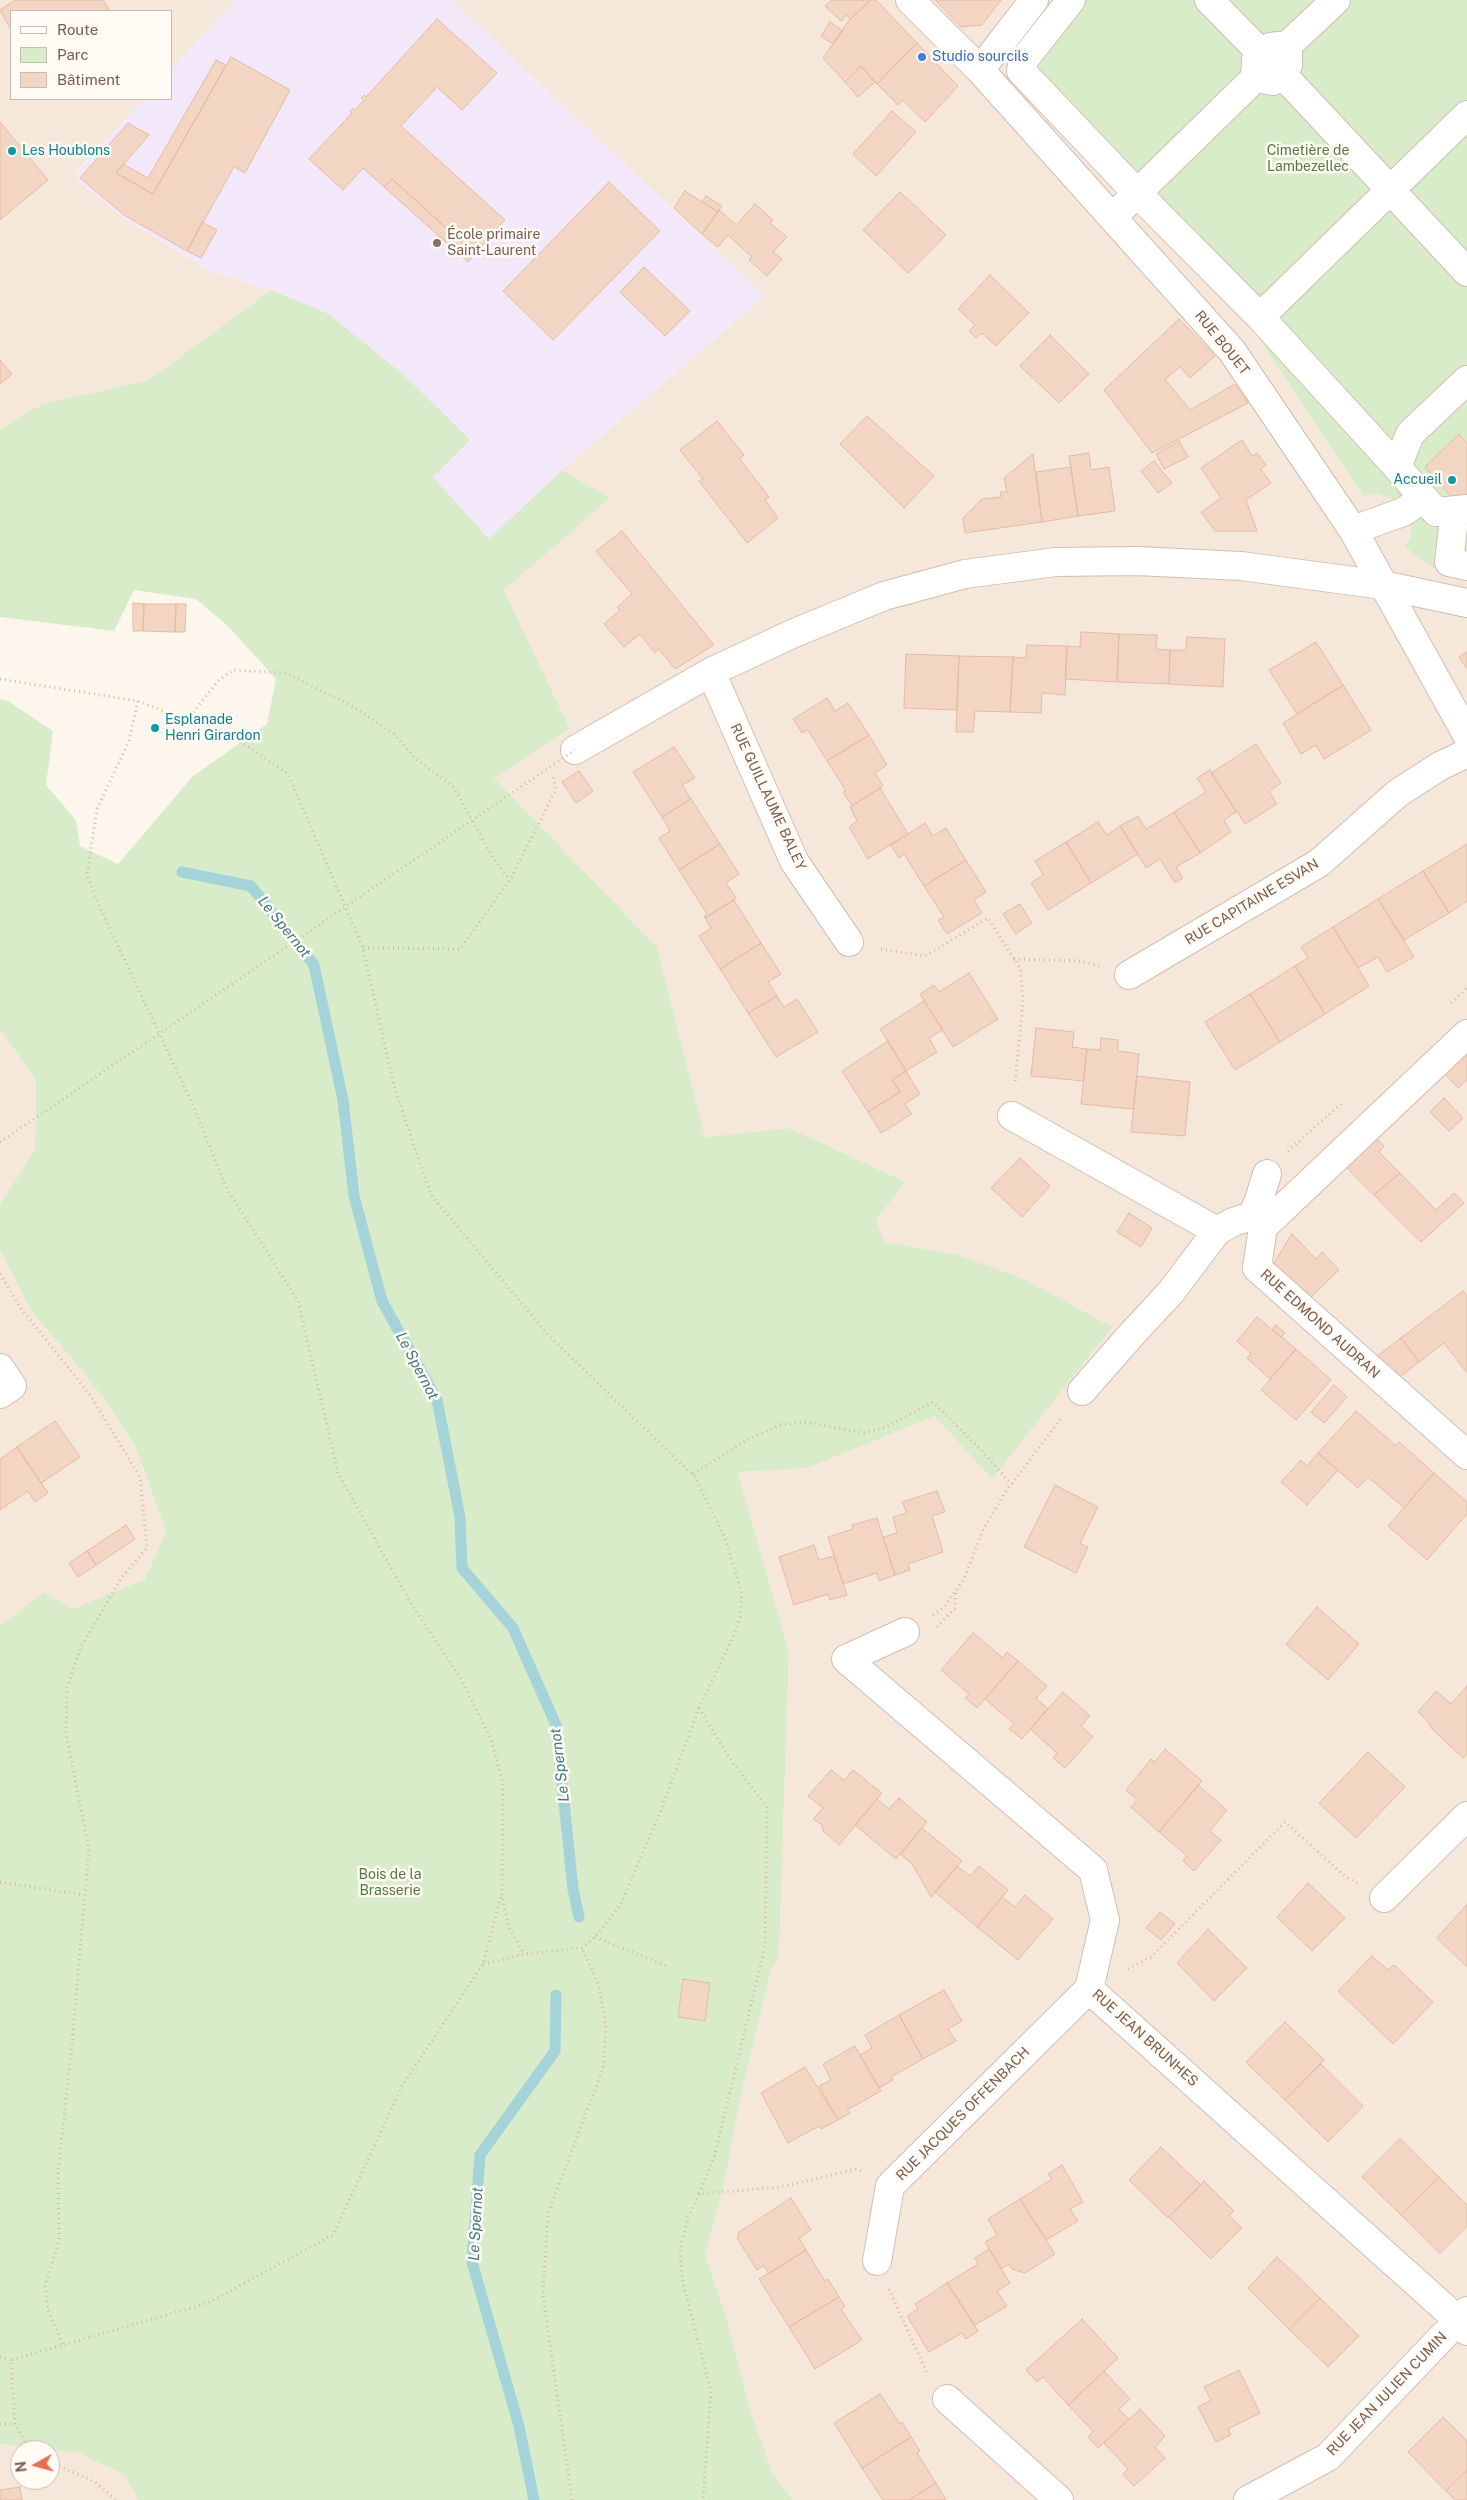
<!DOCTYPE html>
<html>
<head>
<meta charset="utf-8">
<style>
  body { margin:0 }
  #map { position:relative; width:1467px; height:2500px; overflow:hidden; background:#fdf6ec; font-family:"Public Sans",sans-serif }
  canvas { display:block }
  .legend { position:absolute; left:10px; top:10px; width:162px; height:90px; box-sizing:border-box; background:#fffaf3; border:1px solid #cabbb1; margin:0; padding:6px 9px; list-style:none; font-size:15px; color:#7a5c4d }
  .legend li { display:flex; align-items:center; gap:10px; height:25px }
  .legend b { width:25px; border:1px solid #cabbb1 }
  .north { position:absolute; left:10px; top:2440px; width:50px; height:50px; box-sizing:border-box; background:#fffaf3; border:1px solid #cabbb1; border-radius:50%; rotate:263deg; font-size:14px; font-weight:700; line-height:20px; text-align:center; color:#7a5c4d }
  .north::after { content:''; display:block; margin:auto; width:18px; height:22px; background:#e76f51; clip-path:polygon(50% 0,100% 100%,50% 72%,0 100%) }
</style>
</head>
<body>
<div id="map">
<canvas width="1467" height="2500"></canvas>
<ul class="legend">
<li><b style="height:6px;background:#fff"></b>Route</li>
<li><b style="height:14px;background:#d8ecc9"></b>Parc</li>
<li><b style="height:14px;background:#f3d5c3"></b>Bâtiment</li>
</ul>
<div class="north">N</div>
</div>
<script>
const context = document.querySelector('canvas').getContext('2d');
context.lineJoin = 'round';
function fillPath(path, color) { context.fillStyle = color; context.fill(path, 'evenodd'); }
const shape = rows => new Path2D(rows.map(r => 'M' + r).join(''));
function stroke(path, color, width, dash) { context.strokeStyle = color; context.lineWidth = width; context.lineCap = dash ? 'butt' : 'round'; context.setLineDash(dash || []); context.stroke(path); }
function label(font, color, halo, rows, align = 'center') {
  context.font = font + ' "Public Sans",sans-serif'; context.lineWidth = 5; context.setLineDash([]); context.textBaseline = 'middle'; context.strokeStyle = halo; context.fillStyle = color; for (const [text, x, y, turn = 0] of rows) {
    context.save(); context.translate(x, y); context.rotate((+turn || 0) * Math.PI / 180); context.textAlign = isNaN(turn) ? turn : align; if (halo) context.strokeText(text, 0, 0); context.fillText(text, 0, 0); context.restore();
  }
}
fillPath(shape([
  [0,0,236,0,171,70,171,11,11,11,11,99,144,99,75,173,121,216,208,270,271,290,149,380,42,404,0,429],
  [451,0,1060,0,1253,329,1363,496,1377,493,1396,501,1411,524,1411,536,1467,578,1467,2500,793,2500,772,2472,751,2412,725,2313,705,2254,722,2194,741,2095,771,1970,779,1956,789,1652,738,1472,808,1468,935,1416,954,1254,885,1242,876,1220,905,1182,790,1128,705,1137,657,947,494,778,570,729,504,590,609,498,562,470,765,296],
  [0,1029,36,1081,35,1150,0,1204],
  [0,1250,32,1312,69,1355,104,1399,135,1447,166,1532,145,1579,72,1609,44,1592,0,1626],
  [0,2444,49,2450,20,2450,20,2480,50,2480,50,2450,78,2453,125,2475,138,2500,0,2500]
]), '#f5e8da');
fillPath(shape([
  [236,0,451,0,765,296,562,470,489,539,433,477,470,440,327,313,271,290,208,270,121,216,79,182,75,174,144,99,171,99,171,70]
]), '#f3e8fa');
fillPath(shape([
  [1060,0,1467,0,1467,578,1439,572,1405,547,1411,536,1411,524,1396,501,1377,493,1363,496,1253,329,1012,78],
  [271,290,327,313,405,376,470,440,433,477,489,539,562,470,610,498,504,590,570,729,494,778,657,947,705,1137,790,1128,905,1182,876,1220,885,1242,954,1254,1024,1279,1112,1327,992,1479,935,1416,808,1468,738,1472,789,1652,779,1956,771,1970,741,2095,722,2194,705,2254,725,2313,751,2412,772,2472,793,2500,138,2500,125,2475,78,2453,0,2444,0,1626,44,1592,72,1609,145,1579,166,1532,135,1446,104,1399,69,1355,32,1312,0,1250,0,1204,35,1150,36,1081,0,1029,0,699,8,701,53,731,46,785,76,820,80,846,118,864,193,776,267,724,276,679,229,627,196,599,134,590,114,631,0,617,0,429,42,404,149,380]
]), '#d8ecc9');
stroke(shape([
  [182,872,251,886,314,965,343,1100,354,1196,382,1301,437,1400,460,1517,462,1568,513,1628,556,1725,573,1889,579,1917],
  [534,2500,519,2426,472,2262,480,2155,555,2051,556,1995]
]), '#a5d3da', 11);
const building = shape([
  [15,0,103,0,110,11,11,11,11,30,0,10,15,0],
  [832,0,831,0,871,0,850,19,847,15,841,21,825,6,832,0],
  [871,0,876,0,917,43,877,84,861,66,845,82,823,58,850,19,871,0],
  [935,0,1001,0,982,25,961,27,935,0],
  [437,19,497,73,462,110,437,87,401,126,505,220,475,254,392,179,384,187,363,168,343,190,309,159,352,113,350,112,353,108,355,110,364,100,361,98,364,95,366,97,437,19],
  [830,22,843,31,833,44,821,36,830,22],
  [917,43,958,86,925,122,903,100,898,105,877,84,917,43],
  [231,57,290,90,245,173,234,167,187,251,124,215,80,178,128,123,149,135,116,173,153,194,231,57],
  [216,60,226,65,153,194,116,173,123,164,148,178,216,60],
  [861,66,875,82,858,97,845,82,861,66],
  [892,111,916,132,876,176,853,154,892,111],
  [0,122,48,180,0,220,0,122],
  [392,179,475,254,468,262,384,187,392,179],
  [609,182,660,231,553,340,503,291,609,182],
  [685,191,718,212,702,234,674,208,685,191],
  [900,192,946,235,908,273,863,230,900,192],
  [706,196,722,206,718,212,702,202,706,196],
  [755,204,773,220,770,223,787,237,773,252,782,259,767,276,749,260,752,257,728,235,718,247,702,234,719,210,736,225,755,204],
  [202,222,217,230,201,258,187,251,202,222],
  [644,267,690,311,665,336,620,292,644,267],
  [990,275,1029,313,996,346,982,333,976,338,969,331,975,325,958,309,990,275],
  [1179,319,1215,356,1190,378,1180,367,1165,379,1190,410,1235,384,1248,403,1152,453,1104,390,1179,319],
  [1050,335,1089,374,1059,403,1020,366,1050,335],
  [0,360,12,374,0,384,0,360],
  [867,416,934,476,904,508,840,444,867,416],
  [717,421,744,455,739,458,769,497,765,500,778,518,747,543,699,481,703,479,680,450,717,421],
  [1459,434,1467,444,1467,493,1456,502,1425,467,1459,434],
  [1242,440,1252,456,1257,453,1266,465,1261,469,1271,483,1246,500,1257,531,1215,531,1201,512,1221,498,1201,468,1242,440],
  [1179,441,1188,457,1164,469,1156,454,1179,441],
  [1089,453,1091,470,1109,467,1115,511,1078,516,1069,456,1089,453],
  [1033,454,1042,522,965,533,963,518,982,499,1001,497,1000,492,1007,492,1004,478,1033,454],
  [1154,461,1172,483,1158,493,1141,471,1154,461],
  [1071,467,1078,516,1042,522,1036,472,1071,467],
  [622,531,714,645,675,669,659,649,655,653,640,634,624,647,604,624,620,610,617,607,632,594,596,551,622,531],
  [133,603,144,604,143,631,133,631,133,603],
  [144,604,176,604,175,632,143,631,144,604],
  [176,604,186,604,185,632,175,632,176,604],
  [1081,632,1119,634,1117,682,1065,679,1067,646,1080,647,1081,632],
  [1119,634,1157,635,1156,649,1170,650,1169,684,1117,682,1119,634],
  [1187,637,1225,639,1223,687,1169,684,1170,650,1186,650,1187,637],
  [1316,642,1343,685,1297,714,1269,670,1316,642],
  [1027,645,1067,646,1065,695,1042,693,1041,713,1010,712,1013,657,1026,658,1027,645],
  [1467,652,1467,669,1459,657,1467,652],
  [906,654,959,656,957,710,904,708,906,654],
  [959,656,1013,657,1010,712,975,711,973,732,956,732,959,656],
  [1343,685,1371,730,1324,759,1316,745,1301,754,1283,723,1343,685],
  [827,698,835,711,848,703,869,735,827,761,808,730,802,733,793,719,827,698],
  [869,735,887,765,875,773,883,786,852,806,843,792,846,791,827,761,869,735],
  [1256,744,1281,783,1269,791,1277,804,1245,824,1211,773,1256,744],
  [674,747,695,778,682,785,691,799,662,817,633,772,674,747],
  [1210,770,1236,812,1224,820,1231,832,1200,853,1174,812,1206,792,1197,778,1210,770],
  [579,771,593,791,576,803,562,782,579,771],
  [880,788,908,834,868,859,849,827,857,821,850,807,880,788],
  [691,799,720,844,679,870,659,838,670,831,662,817,691,799],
  [1174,812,1200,853,1176,867,1183,878,1175,883,1160,859,1146,868,1120,826,1138,816,1146,829,1174,812],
  [1098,822,1107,835,1120,826,1138,854,1091,883,1066,842,1098,822],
  [925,823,933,836,946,828,966,860,924,886,904,854,899,858,891,845,925,823],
  [1066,842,1091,883,1048,910,1031,883,1043,875,1035,861,1066,842],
  [720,844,739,874,726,883,736,898,705,918,704,916,707,914,679,870,720,844],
  [1467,844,1467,901,1449,913,1423,871,1467,844],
  [966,860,986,892,974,900,982,913,947,934,938,920,944,917,924,886,966,860],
  [1423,871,1449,913,1404,940,1378,899,1423,871],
  [1378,899,1414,957,1387,972,1378,957,1358,968,1333,927,1378,899],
  [734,900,761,943,720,969,699,936,711,928,705,918,734,900],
  [1020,904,1032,923,1016,934,1003,914,1020,904],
  [1333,927,1369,986,1325,1014,1295,966,1308,958,1301,947,1333,927],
  [761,943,781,974,768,982,777,996,748,1013,720,969,761,943],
  [1295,966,1325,1014,1280,1042,1250,994,1295,966],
  [969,973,998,1019,953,1047,920,994,934,985,939,992,969,973],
  [1250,994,1280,1042,1235,1070,1205,1022,1250,994],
  [777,996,784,1007,797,999,818,1032,776,1057,748,1013,777,996],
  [924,1001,943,1030,929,1038,937,1052,906,1071,880,1029,924,1001],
  [1036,1028,1074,1032,1072,1047,1087,1049,1083,1081,1031,1076,1036,1028],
  [1101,1038,1118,1040,1118,1051,1139,1054,1133,1109,1081,1104,1087,1049,1100,1050,1101,1038],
  [888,1041,906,1071,892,1080,900,1092,868,1112,842,1071,888,1041],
  [1467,1048,1467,1080,1458,1088,1442,1071,1467,1048],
  [906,1071,920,1094,905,1104,912,1114,881,1133,868,1112,900,1092,892,1080,906,1071],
  [1137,1076,1190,1082,1185,1136,1131,1132,1137,1076],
  [1444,1098,1463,1118,1449,1131,1430,1112,1444,1098],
  [1373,1135,1384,1146,1379,1152,1400,1173,1374,1195,1344,1165,1373,1135],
  [1020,1158,1050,1186,1022,1217,991,1188,1020,1158],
  [1400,1173,1436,1210,1454,1193,1464,1203,1421,1242,1374,1195,1400,1173],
  [1129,1213,1152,1228,1141,1247,1117,1232,1129,1213],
  [1292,1234,1316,1259,1322,1252,1339,1270,1309,1299,1274,1263,1292,1234],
  [1463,1291,1467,1296,1467,1373,1444,1343,1419,1362,1401,1338,1463,1291],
  [1257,1317,1296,1349,1270,1379,1247,1358,1251,1354,1237,1341,1257,1317],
  [1276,1325,1285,1333,1281,1337,1272,1330,1276,1325],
  [1401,1338,1419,1362,1400,1377,1395,1370,1391,1373,1375,1358,1401,1338],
  [1296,1349,1331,1380,1296,1420,1261,1390,1296,1349],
  [1334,1385,1347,1397,1324,1423,1311,1412,1334,1385],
  [1356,1411,1395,1445,1399,1442,1434,1473,1404,1508,1368,1477,1358,1488,1318,1453,1356,1411],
  [55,1421,80,1457,41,1483,17,1447,55,1421],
  [17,1447,48,1493,35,1502,28,1491,0,1510,0,1459,17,1447],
  [1318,1453,1338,1470,1307,1505,1281,1482,1301,1460,1307,1466,1318,1453],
  [1434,1473,1467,1502,1467,1514,1427,1560,1388,1526,1434,1473],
  [1055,1485,1098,1507,1080,1543,1088,1547,1076,1573,1024,1547,1055,1485],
  [937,1491,945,1512,932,1516,943,1552,908,1564,910,1570,895,1575,883,1537,897,1533,893,1517,907,1513,902,1502,937,1491],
  [877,1518,895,1575,879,1581,877,1573,843,1584,828,1537,853,1529,852,1525,877,1518],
  [126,1525,135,1539,96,1565,87,1551,126,1525],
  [814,1545,819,1560,834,1556,847,1595,830,1600,828,1594,794,1605,779,1557,814,1545],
  [87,1551,96,1565,78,1577,69,1563,87,1551],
  [1317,1607,1359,1644,1328,1680,1286,1644,1317,1607],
  [973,1633,1003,1658,1007,1652,1018,1661,977,1708,965,1698,969,1694,941,1670,973,1633],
  [1018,1661,1047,1686,1036,1698,1048,1709,1022,1739,1009,1729,1014,1724,985,1699,1018,1661],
  [1467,1686,1467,1754,1463,1758,1430,1727,1431,1725,1418,1712,1436,1691,1451,1704,1467,1686],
  [1063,1692,1090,1716,1081,1726,1093,1737,1065,1768,1053,1758,1057,1753,1030,1729,1063,1692],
  [1165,1749,1202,1781,1159,1832,1131,1807,1137,1800,1126,1790,1151,1759,1155,1762,1165,1749],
  [1368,1752,1405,1787,1356,1838,1319,1803,1368,1752],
  [831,1770,844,1780,853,1770,882,1793,839,1845,823,1831,822,1825,813,1819,823,1808,808,1796,831,1770],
  [1198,1785,1227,1810,1210,1831,1221,1840,1194,1871,1183,1861,1187,1856,1159,1832,1198,1785],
  [899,1798,927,1822,896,1859,855,1825,877,1799,889,1809,899,1798],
  [922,1828,962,1861,931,1897,912,1864,900,1854,922,1828],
  [957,1866,970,1876,979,1866,1008,1890,977,1927,935,1892,957,1866],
  [1308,1883,1345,1918,1312,1951,1277,1917,1308,1883],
  [1025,1895,1053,1919,1018,1960,977,1927,1002,1897,1015,1907,1025,1895],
  [1467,1904,1467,1967,1437,1938,1467,1904],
  [1160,1912,1175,1924,1161,1940,1146,1928,1160,1912],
  [1208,1929,1247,1968,1214,2001,1177,1963,1208,1929],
  [1372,1956,1388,1970,1394,1965,1433,2002,1393,2044,1338,1991,1372,1956],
  [683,1979,710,1983,705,2021,678,2017,683,1979],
  [944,1990,962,2021,948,2029,956,2041,923,2059,899,2015,944,1990],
  [899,2015,923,2059,891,2077,893,2080,879,2088,860,2055,872,2048,865,2035,899,2015],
  [1285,2022,1324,2060,1285,2100,1246,2062,1285,2022],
  [855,2046,881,2091,847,2110,850,2113,838,2120,819,2086,831,2080,823,2064,855,2046],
  [1321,2064,1363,2106,1328,2142,1285,2100,1321,2064],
  [805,2067,838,2120,821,2129,819,2126,788,2143,761,2093,805,2067],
  [1400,2139,1439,2177,1401,2215,1362,2177,1400,2139],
  [1161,2147,1201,2185,1168,2218,1129,2180,1161,2147],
  [1062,2165,1083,2202,1070,2209,1078,2221,1046,2240,1020,2199,1052,2179,1048,2174,1062,2165],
  [1439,2177,1467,2205,1467,2226,1440,2253,1401,2215,1439,2177],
  [1204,2181,1234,2211,1229,2216,1242,2228,1211,2259,1169,2217,1204,2181],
  [791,2198,811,2230,799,2238,806,2250,769,2274,764,2266,757,2270,737,2238,739,2232,791,2198],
  [1020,2199,1055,2254,1025,2273,1012,2269,1009,2264,1001,2269,985,2242,997,2235,988,2219,1020,2199],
  [989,2249,1010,2283,997,2291,1007,2306,975,2325,947,2283,978,2264,975,2258,989,2249],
  [806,2250,825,2281,828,2279,839,2297,789,2327,759,2279,806,2250],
  [1277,2257,1320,2298,1289,2329,1248,2288,1277,2257],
  [947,2283,978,2331,966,2339,962,2333,929,2352,907,2316,918,2309,915,2304,947,2283],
  [839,2297,845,2306,841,2309,862,2340,815,2369,789,2327,839,2297],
  [1320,2298,1359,2336,1328,2367,1289,2329,1320,2298],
  [1082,2319,1118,2358,1068,2405,1043,2377,1037,2382,1026,2370,1082,2319],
  [1239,2370,1260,2413,1228,2429,1231,2435,1216,2442,1198,2407,1211,2400,1204,2387,1239,2370],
  [1104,2371,1130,2399,1119,2409,1129,2419,1098,2448,1088,2437,1093,2431,1068,2405,1104,2371],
  [880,2394,900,2424,902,2422,911,2437,862,2468,834,2423,880,2394],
  [1140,2409,1165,2436,1155,2447,1165,2458,1134,2486,1123,2474,1128,2469,1104,2443,1140,2409],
  [1443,2417,1467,2441,1467,2470,1446,2491,1408,2452,1443,2417],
  [911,2437,920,2451,917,2453,936,2483,909,2500,883,2500,862,2468,911,2437],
  [1467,2470,1467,2500,1455,2500,1446,2491,1467,2470],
  [936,2483,946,2500,909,2500,936,2483],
  [20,2487,22,2500,0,2500,0,2490,20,2487]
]);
fillPath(building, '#f3d5c3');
stroke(building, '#e6bba3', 1);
const minor = shape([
  [910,0,980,70,1232,351,1353,530,1467,735],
  [1071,0,1023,61,1021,71,1137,193,1260,317,1397,467],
  [1209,0,1262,54],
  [1288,45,1336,0],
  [980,70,1034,0],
  [1281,73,1467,272],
  [1124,206,1255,78,1256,60,1270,47,1288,45,1288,65,1273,81,1255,78],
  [1260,317,1467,115],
  [1467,380,1410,434,1397,467,1436,512,1467,509],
  [1455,510,1449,562,1467,566],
  [1353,530,1403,512,1424,498],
  [711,672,794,861,849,942],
  [575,750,711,672,792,634,884,596,965,574,1056,562,1137,561,1241,566,1383,585,1467,603],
  [1129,975,1319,863,1398,793,1440,766,1467,753],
  [1467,1034,1263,1227,1257,1268,1467,1455],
  [1012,1116,1217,1231],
  [1252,1216,1259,1200,1267,1174],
  [0,1368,12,1386,0,1394],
  [1082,1391,1132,1334,1171,1292,1217,1231,1233,1222,1252,1216,1275,1216],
  [905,1632,846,1659,1093,1870,1105,1920,1089,1989,1458,2320,1467,2331],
  [1384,1898,1467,1816],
  [877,2261,890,2186,1089,1989],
  [947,2399,1059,2500],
  [1248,2500,1328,2457,1467,2311]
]);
stroke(minor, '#d1beb0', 30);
stroke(shape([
  [0,679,138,701,187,720,227,732,288,774,363,948,394,1086,431,1195,549,1336,695,1477,725,1538,742,1594,740,1617,733,1637,699,1708,661,1810,620,1906,595,1937,582,1948,524,1954,483,1964],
  [138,701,129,741,97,809,87,875,102,912,192,1103,227,1189,298,1301,338,1473,413,1607,460,1677,491,1739,503,1784,502,1894,508,1926,524,1954],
  [187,720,218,681,233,670,286,673,354,707,394,734,415,758,453,786,493,858,510,880],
  [363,948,460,949,510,880,556,789,552,774],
  [881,949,925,956,988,918,1020,968,1023,1001,1015,1083],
  [1014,959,1080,961,1099,966],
  [1451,1003,1467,988],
  [0,1142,46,1111],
  [1288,1151,1341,1104],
  [0,1274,19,1306,90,1395,140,1477,147,1548,122,1577,82,1645,67,1688,66,1734,89,1849,72,2043,58,2173,59,2240,45,2286,48,2310,63,2345],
  [693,1474,747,1440,780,1425,806,1422,864,1433,886,1427,933,1402,984,1453,1011,1484],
  [933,1615,944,1607,964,1579,982,1532,1004,1494,1062,1417],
  [937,1627,955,1608,956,1590],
  [699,1708,732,1762,767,1807,765,1946,714,2158,699,2194,780,2187,856,2169,861,2171],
  [0,1882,84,1895],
  [595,1937,667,1966],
  [1128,1969,1151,1957,1285,1822,1346,1877,1357,1883],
  [699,2194,688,2217,680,2250,683,2283,711,2391,703,2500],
  [889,2289,927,2373],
  [0,2357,11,2360],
  [0,2424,15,2424],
  [30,2450,15,2424,11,2360,208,2303,333,2235,402,2086,483,1964,501,1895],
  [50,2462,95,2482,116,2500],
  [572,2500,543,2295,548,2213,603,2069,606,2027,599,1986,582,1948]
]), '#d9b8a5', 3, [1, 4]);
stroke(minor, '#fff', 28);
stroke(shape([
  [46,1111,575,750]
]), '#d9b8a5', 3, [1, 4]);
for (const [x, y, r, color] of [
  [922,57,5,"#3f7fe0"],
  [12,151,5,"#0f9aa8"],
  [437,243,5,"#8d6e63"],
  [1452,480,5,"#0f9aa8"],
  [155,728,5,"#0f9aa8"]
]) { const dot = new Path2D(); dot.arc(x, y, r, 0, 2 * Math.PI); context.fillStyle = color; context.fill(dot); stroke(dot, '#fffaf3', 2); }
label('14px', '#366cbe', '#fffaf3', [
  ["Studio sourcils",932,57]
], 'left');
label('14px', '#0d838f', '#fffaf3', [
  ["Les Houblons",22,151],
  ["Accueil",1442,480,"right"],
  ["Esplanade",165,720],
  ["Henri Girardon",165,736]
], 'left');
label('14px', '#537a41', '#fffaf3', [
  ["Cimetière de",1308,151],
  ["Lambezellec",1308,167],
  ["Bois de la",390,1875],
  ["Brasserie",390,1891]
]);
label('14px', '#785e54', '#fffaf3', [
  ["École primaire",447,235],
  ["Saint-Laurent",447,251]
], 'left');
label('14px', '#7a5c4d', '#fffaf3', [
  ["RUE BOUET",1222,343,51],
  ["RUE GUILLAUME BALEY",768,797,65],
  ["RUE CAPITAINE ESVAN",1252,902,-31],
  ["RUE EDMOND AUDRAN",1320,1324,42],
  ["RUE JEAN BRUNHES",1145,2038,42],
  ["RUE JACQUES OFFENBACH",963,2114,-45],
  ["RUE JEAN JULIEN CUMIN",1387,2394,-46]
]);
label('italic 15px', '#437c86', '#fffaf3', [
  ["Le Spernot",284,927,51],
  ["Le Spernot",417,1366,62],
  ["Le Spernot",560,1765,-97],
  ["Le Spernot",476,2224,-87]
]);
</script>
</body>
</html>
